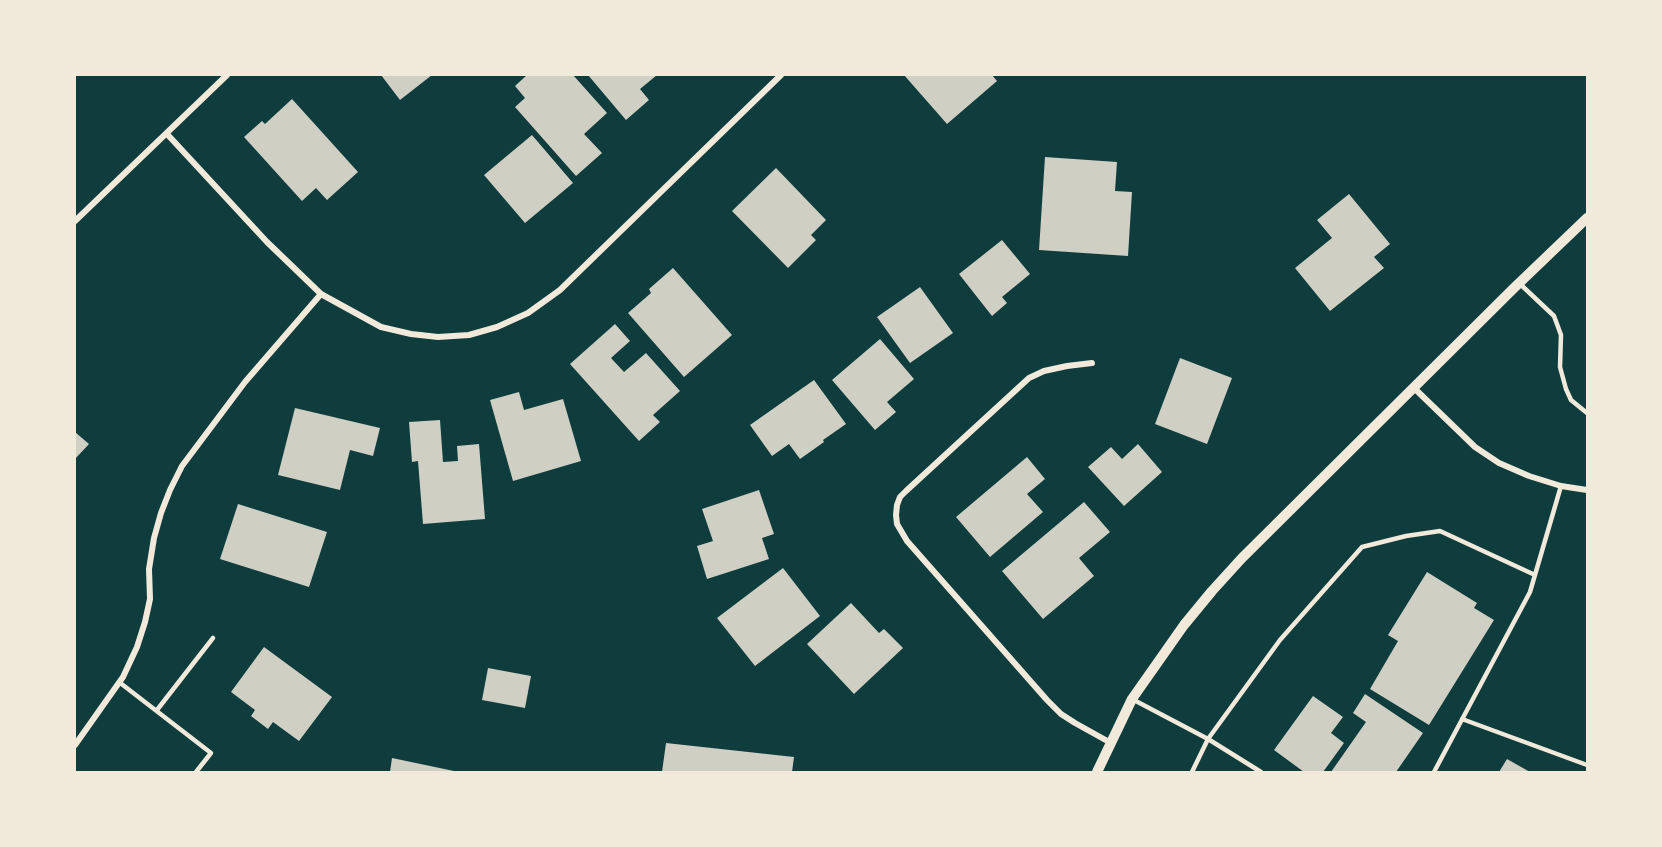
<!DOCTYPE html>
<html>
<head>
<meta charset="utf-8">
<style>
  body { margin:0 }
  #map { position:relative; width:1662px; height:847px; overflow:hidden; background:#0f3d3e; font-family:"PT Sans Narrow",sans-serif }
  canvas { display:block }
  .frame { position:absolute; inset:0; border:76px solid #f1e9da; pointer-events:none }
</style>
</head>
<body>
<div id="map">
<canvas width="1662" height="847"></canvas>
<div class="frame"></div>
</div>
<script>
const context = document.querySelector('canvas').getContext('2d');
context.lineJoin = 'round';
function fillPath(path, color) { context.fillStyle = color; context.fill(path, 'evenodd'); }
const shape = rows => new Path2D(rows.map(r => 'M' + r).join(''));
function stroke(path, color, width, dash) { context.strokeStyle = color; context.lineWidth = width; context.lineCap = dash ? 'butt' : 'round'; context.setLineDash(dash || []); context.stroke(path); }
fillPath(shape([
  [381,75,432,75,400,100],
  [527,75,573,75,607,113,584,134,602,153,576,176,515,107,525,98,515,86],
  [588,75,657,75,640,89,649,100,626,120],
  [904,75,992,75,997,81,947,124],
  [292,99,358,172,327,200,316,188,302,201,244,137,262,121,265,124],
  [532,135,573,183,525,223,484,175],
  [1045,157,1117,162,1115,191,1132,192,1128,256,1039,250],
  [776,168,826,220,811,235,816,240,788,268,732,211],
  [1349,194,1390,244,1374,257,1384,268,1330,311,1295,268,1332,238,1317,220],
  [1002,240,1030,274,1002,297,1007,303,992,316,959,274],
  [673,268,732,335,684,377,628,313,651,293,649,289],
  [920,287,953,333,910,363,877,317],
  [615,324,630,341,611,358,624,372,646,353,680,391,653,415,660,422,639,441,570,364],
  [880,339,914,379,887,402,896,412,875,430,832,380],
  [1180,358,1232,378,1207,444,1155,424],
  [814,380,846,424,823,440,824,442,800,459,789,444,772,456,750,425],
  [519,392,524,410,563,399,581,461,513,481,490,400],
  [295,408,380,428,373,456,350,450,340,490,278,475],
  [440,420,443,462,458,461,457,446,479,444,485,519,423,524,418,461,412,462,409,422],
  [75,432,89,444,75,459],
  [1138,444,1162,472,1124,506,1088,467,1111,447,1122,459],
  [1027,457,1045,479,1027,494,1043,512,990,557,956,517],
  [759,490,774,534,762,538,769,559,707,579,697,546,713,541,702,509],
  [1084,502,1110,532,1079,558,1094,576,1043,619,1002,571],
  [238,504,327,532,309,587,220,559],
  [783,568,820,616,755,666,717,618],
  [1427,572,1477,603,1474,608,1494,620,1429,725,1370,689,1398,641,1388,635],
  [851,603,879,633,884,629,903,648,854,694,807,644],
  [264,647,332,697,299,741,273,722,268,729,251,716,255,710,231,692],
  [488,668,531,676,525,708,482,700],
  [1365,694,1423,733,1396,772,1331,772,1366,722,1353,713],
  [1313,696,1343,717,1331,733,1344,743,1323,772,1304,772,1274,750],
  [666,743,794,757,792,772,662,772],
  [392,758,454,771,454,772,390,772],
  [1507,759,1530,772,1499,772]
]), '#cfcfc3');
stroke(shape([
  [1519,283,1554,316,1561,335,1560,367,1566,389,1571,400,1587,413],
  [119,682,211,753,196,772],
  [1132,699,1208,739,1261,772],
  [157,710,213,638],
  [1462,719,1587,765],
  [1192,772,1208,739,1280,640,1362,547,1406,536,1440,531,1535,575],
  [1434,772,1530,592,1561,486]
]), '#f1e9da', 4.5);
stroke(shape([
  [167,134,267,242,321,294,381,327,411,334,438,337,469,335,497,327,528,313,560,290,781,75],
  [75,221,227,75],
  [1092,363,1067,366,1044,371,1029,378,906,491,900,497,897,505,896,515,897,524,907,541,1047,700,1061,714,1075,723,1111,743],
  [1413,387,1475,447,1499,463,1529,476,1561,486,1587,490],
  [75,745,123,677,137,647,145,622,150,599,149,569,154,538,161,513,170,490,182,466,245,382,321,294]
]), '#f1e9da', 6);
stroke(shape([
  [1097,772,1132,699,1184,625,1212,591,1242,558,1515,287,1587,218]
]), '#f1e9da', 10);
</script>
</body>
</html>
